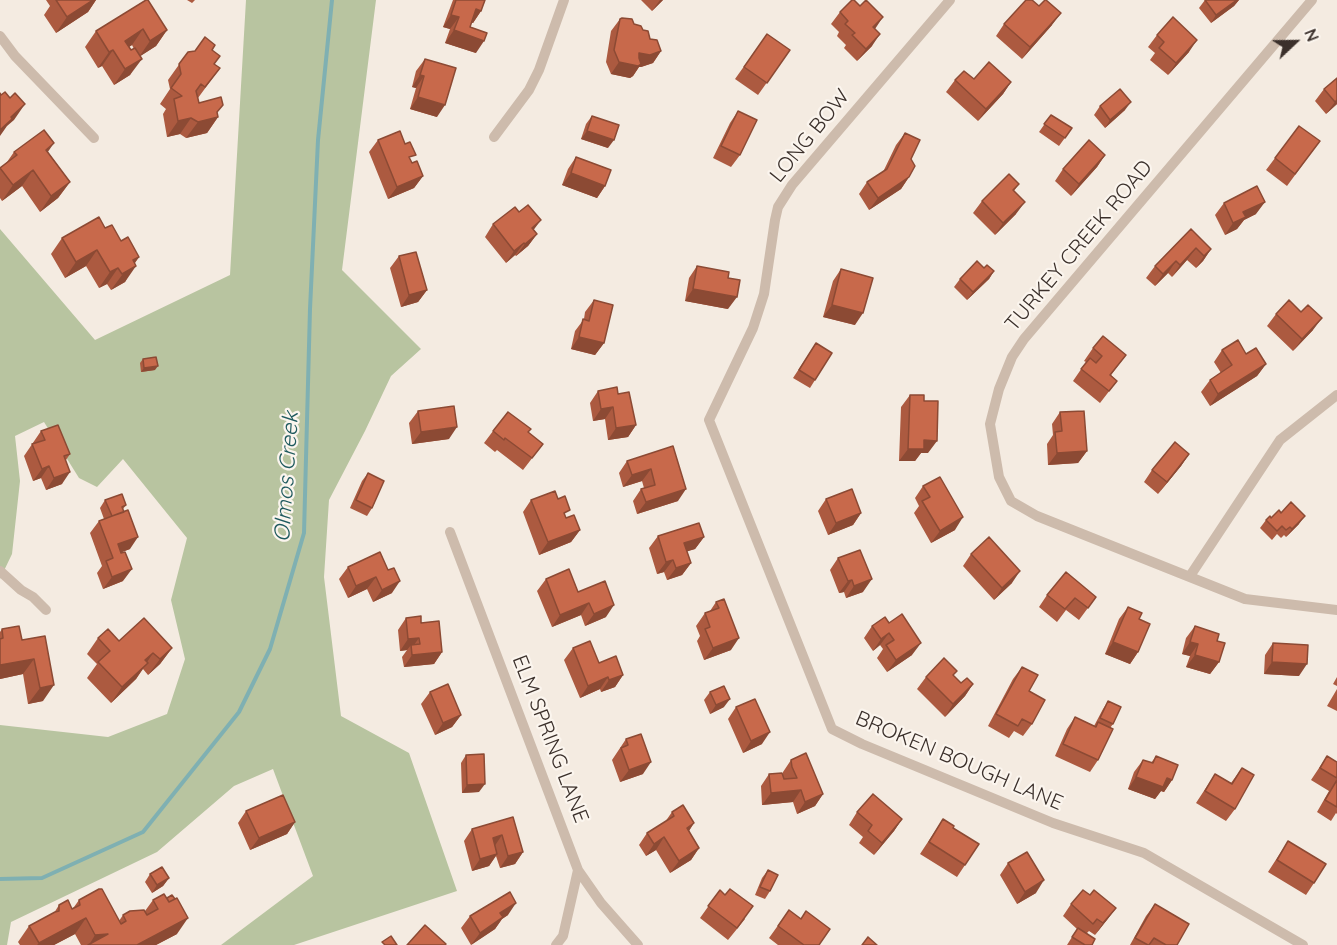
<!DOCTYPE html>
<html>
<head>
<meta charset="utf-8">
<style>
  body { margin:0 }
  #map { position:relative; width:1337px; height:945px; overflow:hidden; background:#f4ebe1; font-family:Quicksand,sans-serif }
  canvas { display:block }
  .north { position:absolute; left:1265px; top:12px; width:60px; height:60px; -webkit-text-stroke:4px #fbf5ee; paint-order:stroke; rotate:68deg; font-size:16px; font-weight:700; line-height:24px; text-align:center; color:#3b302b }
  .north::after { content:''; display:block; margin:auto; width:21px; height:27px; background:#3b302b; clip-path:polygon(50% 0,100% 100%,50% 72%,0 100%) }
</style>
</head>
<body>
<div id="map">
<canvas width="1337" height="945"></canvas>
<div class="north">N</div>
</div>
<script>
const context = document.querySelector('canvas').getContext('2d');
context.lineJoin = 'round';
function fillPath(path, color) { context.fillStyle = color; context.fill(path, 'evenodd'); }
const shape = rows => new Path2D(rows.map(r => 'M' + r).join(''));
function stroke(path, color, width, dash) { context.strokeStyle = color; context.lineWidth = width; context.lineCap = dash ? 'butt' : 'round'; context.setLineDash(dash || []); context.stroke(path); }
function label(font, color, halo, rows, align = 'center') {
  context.font = font + ' Quicksand,sans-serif'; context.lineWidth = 4.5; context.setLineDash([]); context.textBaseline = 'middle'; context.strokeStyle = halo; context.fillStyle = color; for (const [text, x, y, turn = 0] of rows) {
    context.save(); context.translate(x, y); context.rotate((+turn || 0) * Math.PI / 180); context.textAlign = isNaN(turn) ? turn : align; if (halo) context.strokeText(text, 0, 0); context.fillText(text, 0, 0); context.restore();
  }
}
fillPath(shape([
  [246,0,376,0,342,270,421,349,391,376,365,431,329,500,324,577,341,716,409,753,457,891,294,945,221,945,313,876,273,769,234,786,157,852,11,922,7,945,0,945,0,725,108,737,167,714,185,659,171,600,187,538,123,459,97,487,79,478,44,422,15,436,20,481,12,554,0,579,0,229,95,340,230,275]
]), '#b8c4a0');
stroke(shape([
  [0,879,42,878,143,832,239,712,270,649,304,533,310,309,318,140,332,0]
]), '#7fb0b2', 4);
stroke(shape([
  [950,0,792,185,778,207,775,220,764,294,753,328,709,420,832,729,862,744,1053,823,1144,853,1303,945],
  [1312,0,1024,339,1012,357,999,389,990,424,999,477,1011,501,1037,516,1245,599,1337,610],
  [0,36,15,56,94,138],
  [494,137,529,90,539,70,564,0],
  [450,532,578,870,601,903,638,945],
  [0,571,21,590,33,597,46,610],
  [1190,576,1280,440,1337,395],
  [556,945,563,936,578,870]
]), '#cdbbac', 10);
fillPath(shape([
  [46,0,96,0,88,12,56,33,44,15,50,6],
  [146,0,167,30,156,46,140,56,130,75,114,85,102,66,98,68,85,47,96,31],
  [132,45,134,49,131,50,129,47],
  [187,0,195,0,192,3],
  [453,0,485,0,481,11,473,23,471,22,470,27,476,53,445,43,450,29,443,27],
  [641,0,663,0,652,11],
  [1205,0,1239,0,1234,6,1211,23,1199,8],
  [840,12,875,29,872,46,857,61,844,48,846,45,837,36,839,32,831,24],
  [620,19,634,24,643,30,661,51,653,63,641,67,639,67,633,76,630,78,611,74,606,62,611,31],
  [1004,24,1052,25,1022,59,996,36],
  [767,34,790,50,758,95,735,79],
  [1157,35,1189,52,1168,75,1150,60,1155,53,1148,47],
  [212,50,214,64,220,68,198,98,199,103,217,112,218,117,207,133,186,138,180,134,167,137,163,114,166,109,160,104,170,89,168,80,188,52],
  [425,59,437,117,410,109,416,88,412,87,416,71],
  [1337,78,1337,104,1326,114,1315,101,1324,89],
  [974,79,1011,82,1003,94,978,121,946,92,955,80],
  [1100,106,1125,110,1105,128,1094,115],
  [738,111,740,155,731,167,713,158,730,123],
  [1051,115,1072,128,1059,146,1039,132],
  [592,116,608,148,581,139,586,124],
  [905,133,911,159,909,177,901,189,869,210,859,194,867,182,883,172,896,145],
  [378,140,412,163,423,176,414,188,388,199,369,152],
  [1320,141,1287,186,1266,170,1275,158],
  [14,152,48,152,70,182,58,198,40,212,22,186,2,201,0,198,0,168,7,162],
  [1105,155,1097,167,1071,196,1055,181,1063,169],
  [576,157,605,186,597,198,562,185,568,169],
  [1019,184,1014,191,1016,214,995,235,973,213,982,201],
  [1224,203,1256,214,1244,220,1237,229,1225,235,1215,215],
  [493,224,534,230,537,234,528,246,516,256,515,255,506,263,485,237],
  [1191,229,1211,249,1203,261,1196,268,1187,260,1172,277,1168,273,1155,286,1146,278,1155,266],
  [62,238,121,241,139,257,135,263,125,282,111,290,107,284,99,288,86,266,65,278,51,254],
  [399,256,427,290,418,302,401,307,390,268],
  [697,266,728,309,685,301,689,278],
  [984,268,994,271,989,279,967,300,954,287,960,279],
  [841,269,855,325,823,317,833,281],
  [594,300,604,343,595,355,571,349,575,331,584,319,585,312],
  [1301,312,1313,330,1293,351,1267,326,1276,314],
  [816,343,815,380,810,388,793,378],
  [1093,348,1126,355,1111,375,1117,381,1100,403,1073,381,1086,362,1084,361],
  [1222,350,1246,354,1266,364,1257,376,1210,406,1201,392,1210,380,1221,373,1214,362],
  [143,359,155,370,141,372,140,363],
  [598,391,618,394,636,425,628,437,608,440,605,419,593,421,590,403],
  [910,395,928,453,921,453,915,461,899,461,901,407],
  [418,411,449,439,412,444,409,423],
  [1060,412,1087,451,1078,463,1048,465,1047,444,1053,435,1052,424],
  [41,431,70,454,66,460,62,484,46,490,41,478,33,481,24,456],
  [493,431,529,433,543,444,523,470,497,450,495,452,484,443],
  [673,446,678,501,637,514,633,501,641,489,644,488,642,481,623,487,619,473,627,461],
  [1189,454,1181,466,1158,494,1144,482,1152,470],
  [368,473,372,508,367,516,350,508,362,481],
  [923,486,955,530,931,543,914,513,919,506,915,498],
  [826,499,861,513,853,525,828,535,818,511],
  [105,500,126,505,123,509,130,549,121,552,123,581,103,589,97,573,102,566,90,533,99,521,104,519,100,508],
  [531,500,565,517,580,530,571,542,539,555,523,512],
  [1281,513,1299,524,1286,537,1284,535,1281,538,1277,534,1272,540,1260,528,1266,520],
  [658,536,704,537,695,549,687,551,691,563,682,575,667,580,664,572,657,574,649,548],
  [380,552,392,593,373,602,367,589,348,598,339,579,348,567],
  [971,554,1012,583,994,600,963,566],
  [838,558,863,592,846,598,844,592,839,593,830,570],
  [546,579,578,592,606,617,585,626,581,615,552,627,537,591],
  [1047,595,1096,597,1079,620,1066,610,1057,622,1039,607],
  [724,599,731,650,704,660,697,641,700,636,696,626,705,613,710,611,716,602],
  [1128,607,1139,619,1138,652,1130,664,1105,654,1119,619],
  [885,617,912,655,887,672,877,658,883,649,880,645,873,651,864,638,872,626],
  [406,618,421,623,442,652,434,664,404,667,402,657,407,650,400,651,398,630],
  [1195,626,1217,641,1219,662,1210,674,1186,667,1190,656,1182,654,1186,638],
  [2,629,22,640,45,636,43,701,28,704,23,674,0,679,0,632],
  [98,638,119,641,172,648,160,664,148,675,143,669,136,679,111,703,87,678,97,664,87,654],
  [1273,643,1299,676,1264,674,1265,655],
  [573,648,599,663,623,675,615,687,601,692,600,689,580,698,564,660],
  [1022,667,1029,691,1032,724,1023,736,1014,731,1009,738,988,726,1013,679],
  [926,677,961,683,973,684,965,696,945,717,917,689],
  [1337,677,1337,686,1333,684],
  [1337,689,1337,711,1327,706],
  [430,692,461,715,452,727,435,735,421,704],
  [710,692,724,707,710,714,704,700],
  [1108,701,1113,724,1110,728,1098,760,1090,772,1055,756,1067,729,1075,717,1094,726,1103,709],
  [736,707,762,744,743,753,728,719],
  [626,739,643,774,620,782,612,760],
  [466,755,479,792,462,793,461,763],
  [1156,756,1172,780,1164,792,1161,791,1155,799,1128,789,1134,772,1143,760,1151,763],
  [1327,756,1337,762,1337,814,1336,813,1331,821,1317,812,1329,791,1311,780],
  [791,760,823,794,815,806,797,814,793,802,762,805,761,786,769,774,783,777,783,772],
  [1242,768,1235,809,1226,821,1196,803,1215,774,1231,783],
  [246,811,295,822,287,834,250,850,238,823],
  [672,812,694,823,689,831,699,848,691,860,670,873,656,850,646,856,639,845,647,833,665,822],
  [857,812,902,819,894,831,874,855,859,843,863,837,849,825],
  [513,817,523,852,515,864,500,868,496,856,489,866,472,871,464,841,472,829],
  [943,819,953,828,965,865,957,877,920,854],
  [1288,841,1314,883,1306,895,1268,872],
  [1008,863,1036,893,1017,904,1000,875],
  [768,870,770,891,765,899,755,895,762,878],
  [150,874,169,878,163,886,152,893,145,882],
  [720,890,745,919,728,940,700,918],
  [1090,895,1116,908,1095,935,1089,931,1087,933,1092,945,1067,945,1077,929,1063,916,1071,904],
  [79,900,119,921,123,915,145,911,153,900,177,934,156,945,81,945,75,934,54,945,20,945,18,942,29,926,54,913,59,905,72,909,74,907],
  [1155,904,1177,945,1130,945,1146,916],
  [789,910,819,945,778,945,769,938],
  [508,915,502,919,495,929,471,945,461,928,470,916]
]), '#ac5a40');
fillPath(shape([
  [93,0,96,0,88,12,56,33,67,17],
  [660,0,663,0,652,11],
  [1237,0,1239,0,1234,6,1211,23,1216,15],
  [476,9,481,11,473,23,467,21],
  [1061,13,1052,25,1022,59,1030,47],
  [451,15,459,17,450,29,443,27],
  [883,17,875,29,873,27],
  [143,29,132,45,116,55,125,41],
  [167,30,156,46,139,57,150,41],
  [454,30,484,41,476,53,445,43],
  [880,34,872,46,857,61,866,49],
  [1197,40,1189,52,1168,75,1176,63],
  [113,50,102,66,98,68,109,52],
  [661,51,653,63,641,67,639,67,633,76,630,78,611,74,619,62,639,53],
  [142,59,130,75,114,85,125,69],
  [420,75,424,76,416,88,412,87],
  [1011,82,1003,94,978,121,986,109],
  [418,97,445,105,437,117,410,109],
  [1337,100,1337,104,1326,114,1335,102],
  [1131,102,1125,110,1105,128,1110,120],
  [25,104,14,120,7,126,0,136,0,130,11,117],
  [218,117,207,133,186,138,198,122],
  [191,118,180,134,167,137,178,121],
  [587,131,614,140,608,148,581,139],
  [54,143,43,159,46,150],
  [1105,155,1097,167,1071,196,1079,184],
  [33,170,22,186,2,201,13,185],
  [571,173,605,186,597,198,562,185],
  [423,176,414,188,388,199,397,187],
  [909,177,901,189,869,210,878,198],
  [70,182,58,198,40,212,51,196],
  [1025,202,1016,214,995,235,1003,223],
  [1265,202,1256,214,1244,220,1237,229,1225,235,1233,223,1243,212],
  [541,220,532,232,532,228],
  [537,234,528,246,516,256,525,244],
  [524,243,515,255,506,263,514,251],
  [1196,248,1187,260,1172,277,1180,265],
  [1211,249,1203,261,1196,268,1204,256],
  [97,250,86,266,65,278,76,262],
  [139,257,130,269,136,266,125,282,111,290,133,260],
  [1176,261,1168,273,1155,286,1163,274],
  [118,268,107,284,99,288,110,272],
  [994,271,989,279,967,300,973,292],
  [693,289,737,297,728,309,685,301],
  [427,290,418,302,401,307,409,295],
  [832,305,863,313,855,325,823,317],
  [1322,318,1313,330,1293,351,1302,339],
  [579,337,604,343,595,355,571,349],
  [1266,364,1257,376,1210,406,1218,394],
  [158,366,155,370,141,372,144,368],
  [613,407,605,419,593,421,601,409],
  [636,425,628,437,608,440,616,428],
  [457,427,449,439,412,444,421,432],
  [924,440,937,441,928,453,921,453,915,461,899,461,908,449],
  [1087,451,1078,463,1048,465,1057,453],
  [1189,454,1181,466,1158,494,1167,482],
  [49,466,41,478,33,481,42,469],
  [651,469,642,481,623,487,632,475],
  [70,472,62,484,46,490,54,478],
  [686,489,678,501,637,514,646,502],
  [861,513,853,525,828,535,836,523],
  [1305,516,1299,524,1286,537,1292,529],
  [963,517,955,530,931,543,940,531],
  [580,530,571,542,539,555,548,542],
  [138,537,130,549,112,556,118,544],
  [704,537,695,549,676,555,684,543],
  [673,560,664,572,657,574,666,562],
  [691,563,682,575,667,580,676,568],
  [132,569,123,581,103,589,112,577],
  [1020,571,1012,583,994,600,1002,588],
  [376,577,367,589,348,598,356,586],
  [872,579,863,592,846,598,854,586],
  [852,580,844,592,839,593,848,581],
  [400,581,392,593,373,602,382,590],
  [589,603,581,615,552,627,560,615],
  [614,605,606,617,585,626,594,614],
  [889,633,880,645,873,651,881,639],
  [419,638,411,649,411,645,407,650,400,651,408,639],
  [739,638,731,650,704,660,713,648],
  [1113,642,1138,652,1130,664,1105,654],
  [1190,642,1198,644,1190,656,1182,654],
  [921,643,912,655,887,672,896,660],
  [172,648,160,664,148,675,160,659],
  [442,652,434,664,404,667,412,655],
  [153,653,136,679,111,703,122,687,145,660],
  [1195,655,1219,662,1210,674,1186,667],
  [34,659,23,674,0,679,0,665],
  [1272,662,1307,664,1299,676,1264,674],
  [623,675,615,687,601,692,609,680],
  [608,677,600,689,580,698,588,686],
  [973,684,965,696,945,717,953,704],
  [54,685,43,701,28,704,40,688],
  [730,699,724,707,710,714,716,705],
  [461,715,452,727,435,735,443,723],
  [770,732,762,744,743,753,751,741],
  [651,762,643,774,620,782,629,770],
  [1136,777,1167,778,1172,780,1164,792,1161,791,1155,799,1128,789],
  [485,784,479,792,462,793,467,785],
  [801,790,793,802,762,805,771,793],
  [823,794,815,806,797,814,805,802],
  [902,819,894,831,874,855,882,843],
  [295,822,287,834,250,850,259,838],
  [694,823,686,835,687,828],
  [502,835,494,847,493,838],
  [664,837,656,850,646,856,654,844],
  [699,848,691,860,670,873,679,861],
  [523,852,515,864,500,868,508,856],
  [497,854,489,866,472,871,480,859],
  [169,878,163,886,152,893,157,885],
  [1044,880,1036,893,1017,904,1025,892],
  [516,903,508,915,502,919,495,929,471,945,480,933,500,913],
  [1116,908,1107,920,1095,935,1103,923],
  [86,918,75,934,54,945,37,945,39,943],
  [188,918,177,934,156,945,137,945],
  [108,934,89,945,95,935]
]), '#8c4a34');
const building = shape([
  [56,0,93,0,67,17,56,0],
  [146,0,148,0,167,30,150,41,143,29,125,41,131,50,135,48,142,59,125,69,113,50,109,52,96,31,146,0],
  [456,0,485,0,481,11,476,9,470,27,487,33,484,41,454,30,459,17,451,15,456,0],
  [852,0,854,0,860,6,866,0,883,17,873,27,880,34,866,49,852,35,855,33,845,24,848,21,840,12,852,0],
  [1026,0,1032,0,1039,6,1045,0,1046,0,1061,13,1030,47,1004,24,1026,0],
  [1205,0,1237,0,1216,15,1205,0],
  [1173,17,1197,40,1176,63,1159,48,1164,42,1157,35,1173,17],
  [622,18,632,19,634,24,641,26,643,30,648,31,650,39,657,40,661,51,650,55,639,53,639,58,641,64,638,66,619,62,614,50,620,19,622,18],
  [767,34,790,50,767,83,744,67,767,34],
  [205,37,215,45,212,50,220,56,214,64,220,68,205,87,201,84,196,91,199,103,221,97,223,105,217,112,218,117,198,122,191,118,178,121,174,99,182,96,171,88,181,74,179,64,188,52,195,51,205,37],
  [425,59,456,68,445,105,418,97,424,76,420,75,425,59],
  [989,62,1011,82,986,109,955,80,964,71,974,79,989,62],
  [1337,78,1337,100,1335,102,1324,89,1337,78],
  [1120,89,1131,102,1110,120,1100,106,1120,89],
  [5,92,10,98,15,93,25,104,11,117,12,119,0,130,0,93,1,95,5,92],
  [738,111,757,120,740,155,721,146,738,111],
  [1051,115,1072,128,1065,138,1044,124,1051,115],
  [592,116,619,125,614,140,587,131,592,116],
  [1299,126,1320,141,1295,174,1275,158,1299,126],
  [44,130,54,143,46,150,70,182,51,196,33,170,13,185,0,168,17,155,14,152,44,130],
  [400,131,405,144,410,142,416,155,409,157,412,163,417,161,423,176,397,187,378,140,400,131],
  [905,133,920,140,911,159,915,166,909,177,878,198,867,182,887,169,905,133],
  [1089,140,1105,155,1079,184,1063,169,1089,140],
  [576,157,611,170,605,186,571,173,576,157],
  [1009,174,1019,184,1013,190,1025,202,1003,223,982,201,1009,174],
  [1257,186,1265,202,1243,212,1246,217,1233,223,1224,203,1257,186],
  [528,205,541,220,532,228,537,234,525,244,524,243,514,251,493,224,515,207,519,212,528,205],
  [99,217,105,228,112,225,121,241,128,237,139,257,133,260,136,266,122,274,118,268,110,272,97,250,76,262,62,238,99,217],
  [1191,229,1211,249,1204,256,1196,248,1180,265,1176,261,1163,274,1155,266,1191,229],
  [416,252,427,290,409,295,399,256,416,252],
  [977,261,984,268,987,265,994,271,973,292,960,279,977,261],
  [697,266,729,272,728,278,740,280,737,297,693,289,697,266],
  [841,269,873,278,863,313,832,305,841,269],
  [594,300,613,305,604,343,579,337,583,319,589,321,594,300],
  [1289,300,1301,312,1308,305,1322,318,1302,339,1276,314,1289,300],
  [1103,336,1126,355,1110,375,1117,381,1109,391,1081,369,1090,358,1096,363,1102,356,1093,348,1103,336],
  [1238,340,1246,354,1256,348,1266,364,1218,394,1210,380,1232,365,1222,350,1238,340],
  [816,343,832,353,815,380,799,370,816,343],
  [156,357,158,366,144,368,143,359,156,357],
  [617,387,618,394,629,392,636,425,616,428,613,407,601,409,598,391,617,387],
  [910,395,924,395,924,401,938,401,937,441,924,440,924,449,908,449,910,395],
  [454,406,457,427,421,432,418,411,454,406],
  [1084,411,1087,451,1057,453,1055,432,1062,431,1060,412,1084,411],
  [508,412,531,429,528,432,543,444,532,458,505,438,504,440,493,431,508,412],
  [58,425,70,454,64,456,70,472,54,478,49,466,42,469,32,444,45,440,41,431,58,425],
  [1175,442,1189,454,1167,482,1152,470,1175,442],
  [673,446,686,489,646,502,641,489,655,485,651,469,632,475,627,461,673,446],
  [368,473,384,481,372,508,356,500,368,473],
  [940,477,963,517,940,531,922,501,930,497,923,486,940,477],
  [852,489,861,513,836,523,826,499,852,489],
  [555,491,558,499,565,496,570,510,564,513,566,518,574,515,580,530,548,542,531,500,555,491],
  [122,494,126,505,122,507,124,512,112,516,105,500,122,494],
  [1291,502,1305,516,1292,529,1290,527,1286,530,1282,526,1277,531,1266,520,1270,516,1271,518,1279,510,1281,513,1291,502],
  [128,510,138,537,118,544,121,553,125,552,132,569,112,577,106,561,113,558,99,521,128,510],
  [699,523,704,537,684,543,691,563,676,568,673,560,666,562,658,536,699,523],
  [989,537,1020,571,1002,588,971,554,989,537],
  [860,550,872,579,854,586,852,580,848,581,838,558,860,550],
  [380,552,388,570,394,568,400,581,382,590,376,577,356,586,348,567,380,552],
  [569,569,578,592,605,581,614,605,594,614,589,603,560,615,546,579,569,569],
  [1066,572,1096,597,1088,608,1075,598,1065,609,1047,595,1066,572],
  [724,599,739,638,713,648,705,629,710,627,705,613,719,608,716,602,724,599],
  [1128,607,1142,613,1139,619,1150,624,1138,652,1113,642,1128,607],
  [902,614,921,643,896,660,886,645,894,640,889,633,881,639,872,626,885,617,889,623,902,614],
  [421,616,421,623,439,621,442,652,412,655,411,645,420,644,419,638,408,639,406,618,421,616],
  [144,618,172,648,160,659,153,653,145,660,148,663,122,687,98,662,110,651,98,638,108,629,119,641,144,618],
  [19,626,22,640,45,636,54,685,40,688,34,659,0,665,0,639,3,638,2,629,19,626],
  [1195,626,1219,634,1217,641,1225,643,1219,662,1195,655,1198,644,1190,642,1195,626],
  [590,641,599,663,616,656,623,675,609,680,608,677,588,686,573,648,590,641],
  [1273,643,1308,645,1307,664,1272,662,1273,643],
  [944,658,957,671,953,675,961,683,967,678,973,684,953,704,926,677,944,658],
  [1022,667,1038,675,1029,691,1045,700,1032,724,1022,719,1018,726,996,714,1022,667],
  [448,684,461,715,443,723,430,692,448,684],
  [724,686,730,699,716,705,710,692,724,686],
  [755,699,770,732,751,741,736,707,755,699],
  [1108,701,1121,707,1113,724,1100,718,1108,701],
  [1075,717,1096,727,1098,722,1113,729,1098,760,1063,744,1075,717],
  [641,734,651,762,629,770,621,748,628,745,626,739,641,734],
  [806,753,823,794,805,802,801,790,771,793,769,774,782,773,784,779,797,778,792,767,791,760,806,753],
  [484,754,485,784,467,785,466,755,484,754],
  [1156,756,1178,765,1172,780,1167,778,1163,787,1136,777,1143,760,1153,763,1156,756],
  [1327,756,1337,762,1337,778,1320,768,1327,756],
  [1242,768,1254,775,1235,809,1205,791,1215,774,1232,784,1242,768],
  [1337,780,1337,807,1325,800,1337,780],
  [873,794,902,819,882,843,868,831,872,825,857,812,873,794],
  [283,795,295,822,259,838,246,811,283,795],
  [683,805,694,823,687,828,699,848,679,861,664,837,654,844,647,833,674,816,672,812,683,805],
  [513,817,523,852,508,856,502,835,493,838,497,854,480,859,472,829,513,817],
  [943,819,954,826,953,828,979,844,965,865,929,842,943,819],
  [1288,841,1326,864,1314,883,1277,860,1288,841],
  [1027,852,1044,880,1025,892,1008,863,1027,852],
  [162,867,169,878,157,885,150,874,162,867],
  [768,870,778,875,770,891,760,887,768,870],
  [99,889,102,889,121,924,126,921,123,915,130,911,144,910,147,915,158,909,153,900,164,894,169,902,177,898,188,918,137,945,88,945,108,934,95,935,86,918,39,943,29,926,55,912,59,911,59,905,68,900,72,909,80,905,79,900,99,889],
  [730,889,753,906,737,928,708,906,720,890,725,895,730,889],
  [1083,890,1090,895,1094,890,1116,908,1103,923,1097,919,1093,924,1071,904,1083,890],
  [510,892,516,903,500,913,503,917,480,933,470,916,510,892],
  [172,895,175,899,169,902,167,898,172,895],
  [1155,904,1189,924,1177,945,1166,945,1154,938,1149,945,1148,945,1135,938,1155,904],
  [789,910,801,919,806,911,830,929,819,945,804,945,778,926,789,910],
  [425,925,446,944,445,945,407,945,425,925],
  [1078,928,1095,939,1092,945,1085,945,1072,937,1078,928],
  [391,936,397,945,385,945,382,942,391,936],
  [868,937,877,945,862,945,868,937]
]);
fillPath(building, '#c8694b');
stroke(building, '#8c4a34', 1.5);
label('21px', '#3b302b', '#fbf5ee', [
  ["LONG BOW",810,136,-51],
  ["TURKEY CREEK ROAD",1079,246,-50],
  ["ELM SPRING LANE",550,739,69],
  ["BROKEN BOUGH LANE",959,761,23]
]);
label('italic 22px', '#1f5a5e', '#fbf5ee', [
  ["Olmos Creek",287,477,-86]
]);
</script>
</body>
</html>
